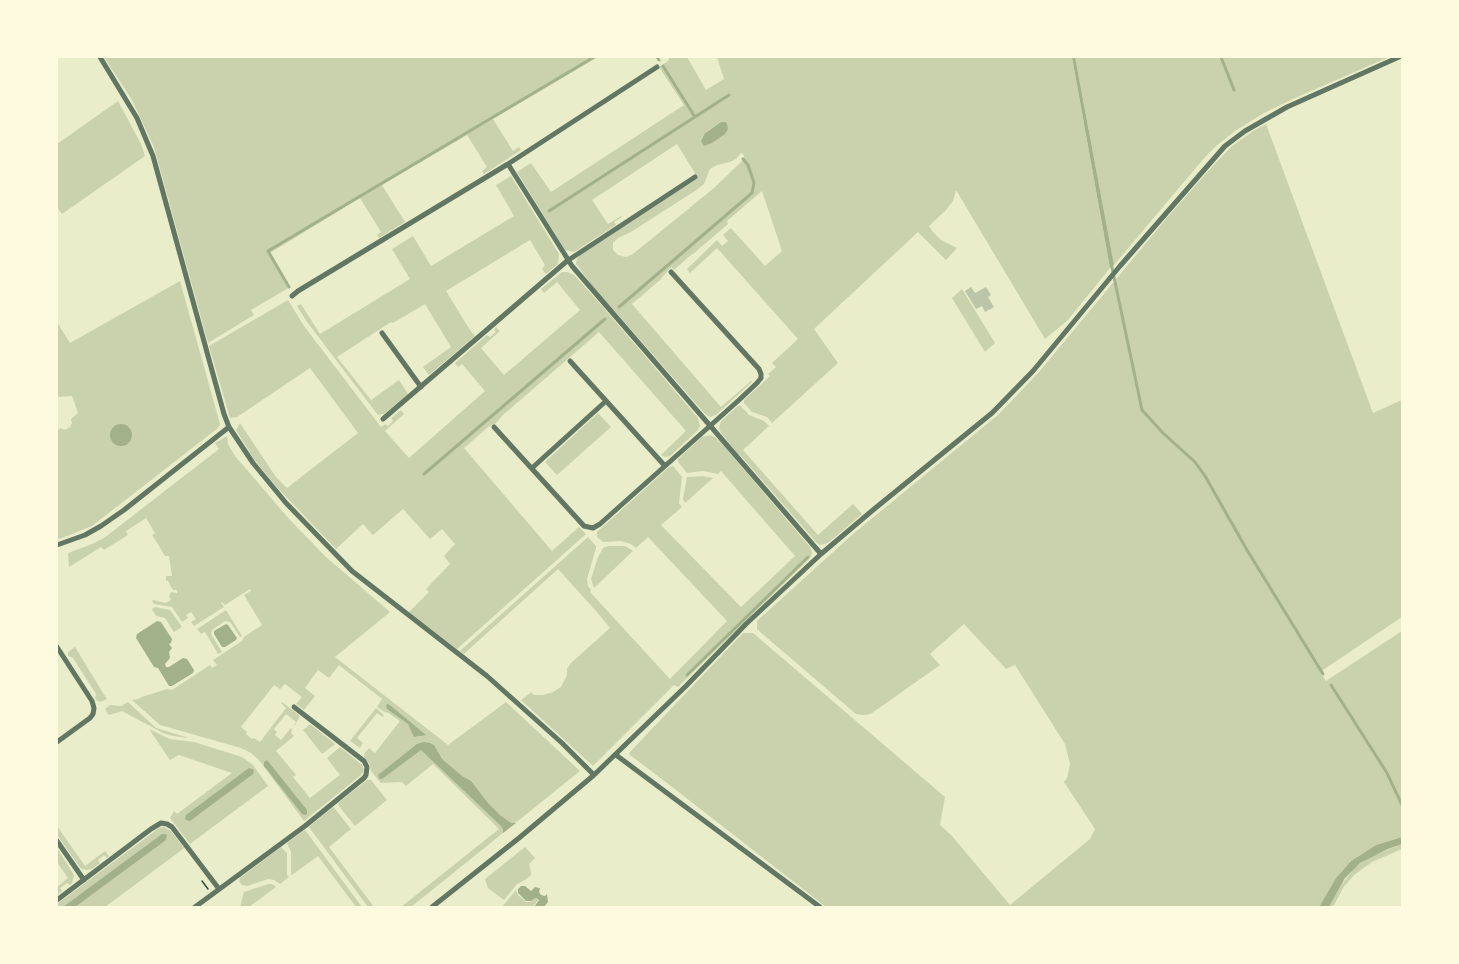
<!DOCTYPE html>
<html>
<head>
<meta charset="utf-8">
<style>
  body { margin:0 }
  #map { position:relative; width:1459px; height:964px; overflow:hidden; background:#e9edc9; font-family:"Public Sans",sans-serif }
  canvas { display:block }
  .frame { position:absolute; inset:0; border:58px solid #fefae0; pointer-events:none }
</style>
</head>
<body>
<div id="map">
<canvas width="1459" height="964"></canvas>
<div class="frame"></div>
</div>
<script>
const context = document.querySelector('canvas').getContext('2d');
context.lineJoin = 'round';
function fillPath(path, color) { context.fillStyle = color; context.fill(path, 'evenodd'); }
const shape = rows => new Path2D(rows.map(r => 'M' + r).join(''));
function stroke(path, color, width, dash) { context.strokeStyle = color; context.lineWidth = width; context.lineCap = dash ? 'butt' : 'round'; context.setLineDash(dash || []); context.stroke(path); }
fillPath(shape([
  [104,57,598,57,493,119,513,151,519,147,521,150,484,174,482,171,487,167,467,135,382,185,405,222,379,238,377,235,381,232,360,198,270,253,290,287,251,310,254,315,208,343,154,147,132,100],
  [670,57,687,57,706,90,724,79,717,57,1072,57,1110,268,1068,320,1045,339,956,190,953,201,946,210,929,226,933,232,941,240,957,248,946,260,918,232,814,329,838,363,772,423,767,417,752,412,744,403,744,400,770,376,768,374,776,367,772,363,798,339,717,248,690,273,687,269,717,240,722,246,728,241,723,235,731,228,765,266,782,251,762,191,727,221,728,224,693,254,692,254,674,270,671,267,660,280,632,304,721,407,751,381,752,382,717,414,711,417,706,415,613,309,600,296,576,264,577,259,580,255,698,178,677,144,592,200,608,224,621,216,622,217,614,222,616,225,574,252,565,250,517,172,531,163,551,192,684,105,659,67,668,61],
  [721,122,724,135,712,143,702,138,707,131],
  [741,153,744,155,743,160,714,188,633,254,626,257,618,255,613,250,613,243,618,238,631,232,698,189,704,184,710,169,717,165,730,162,736,159],
  [1075,57,1389,57,1295,98,1264,113,1235,131,1216,146,1205,157,1114,265],
  [118,101,141,144,145,156,62,214,57,207,57,144],
  [1266,124,1373,413,1402,400,1402,617,1320,672,1326,681,1402,631,1402,837,1376,845,1351,861,1336,878,1319,907,826,907,680,793,630,755,629,753,743,633,753,633,945,797,940,825,952,836,1010,905,1090,839,1095,829,1064,782,1067,778,1070,764,1065,744,1015,665,1006,669,964,624,930,654,940,665,872,713,867,715,862,715,856,714,766,637,757,629,757,621,853,534,999,414,1039,372,1166,219,1209,170,1231,147,1253,131],
  [511,176,559,254,558,264,546,274,542,269,545,265,530,240,446,291,470,330,475,336,429,375,423,367,451,347,425,304,393,323,391,322,337,357,371,400,399,380,408,394,384,414,378,415,307,322,297,306,301,304,320,334,410,279,392,249,413,236,431,266,514,216,496,185],
  [562,272,567,272,574,275,596,299,698,418,700,426,698,430,670,456,666,457,662,456,661,455,686,431,599,332,503,415,496,423,488,427,464,448,552,551,579,527,586,534,457,649,409,612,429,592,426,589,450,564,444,556,455,544,442,529,430,539,403,509,373,535,363,524,336,549,274,484,254,459,236,430,240,423,276,477,287,488,358,433,310,368,237,417,230,418,209,346,288,300,304,326,381,427,385,424,388,426,393,421,391,418,401,410,404,414,385,431,409,458,485,391,462,364,458,367,455,363,487,335,490,337,496,332,494,330,496,327,500,331,481,348,504,375,580,310,557,282,544,293,541,289],
  [180,281,220,424,218,428,92,526,57,540,57,431,60,428,65,430,70,427,72,423,71,419,78,413,72,396,57,397,57,322,70,343],
  [962,289,995,343,985,352,952,298],
  [738,406,741,406,749,415,764,421,769,426,743,450,818,535,853,504,862,514,828,543,820,545,816,542,741,456,738,454,721,433,719,428,721,421],
  [598,413,611,427,557,475,545,462],
  [710,435,715,437,724,446,810,547,812,552,811,557,678,687,674,685,593,766,521,700,532,692,532,694,535,695,543,695,553,692,561,687,567,675,567,669,571,663,610,628,596,611,558,569,466,652,464,654,460,651,588,537,596,546,596,548,587,579,588,586,591,590,590,592,670,679,727,621,648,537,636,548,631,544,621,541,603,542,597,537,597,532,669,467,673,466,682,477,679,503,682,507,661,525,741,607,795,556,721,471,718,474,703,471,687,473,678,462,678,459,702,437],
  [227,436,228,444,235,456,290,520,326,557,390,612,335,657,448,745,506,702,580,771,411,907,401,907,499,829,433,764,406,786,402,782,381,783,371,771,370,765,364,757,364,754,369,748,375,753,400,721,387,712,386,713,377,707,382,699,339,665,329,678,318,670,305,688,315,696,304,710,296,704,302,697,285,684,280,689,274,685,241,727,247,732,246,734,252,739,254,738,260,742,286,708,281,703,282,702,300,716,295,725,294,725,296,722,286,714,274,729,277,732,275,735,281,740,291,728,292,730,291,733,294,736,276,751,296,775,293,777,310,798,340,775,327,758,340,747,362,765,364,770,361,775,304,821,259,760,251,753,241,748,160,725,132,700,138,699,142,697,167,689,172,690,210,665,212,668,217,665,213,660,242,641,244,637,262,625,244,595,251,591,250,589,225,605,222,602,221,603,224,607,194,626,191,622,196,619,191,612,186,615,188,618,182,622,172,607,154,604,152,601,153,600,166,603,171,600,169,596,171,592,177,593,177,590,180,590,173,590,168,581,166,580,166,576,172,576,169,556,165,556,156,541,152,535,155,533,146,518,126,531,128,535,104,550,101,547,69,567,68,553,92,544,104,538,219,449,215,443],
  [703,476,713,478,685,503,683,499,687,477],
  [608,546,625,546,633,551,594,588,591,579,598,557,603,548],
  [155,607,170,610,182,627,174,632,165,618,156,616,152,609],
  [226,610,242,636,240,637,230,622,225,621,212,630,211,634,222,652,218,654,205,632,201,634,197,629],
  [75,647,103,693,107,699,100,702,96,700,95,698,96,694,73,658,68,656,68,652],
  [128,702,156,728,189,738,173,736,163,733,122,711,109,715,105,709,110,705,121,706],
  [376,708,384,715,383,717,377,713,357,738,363,743,360,748,350,741],
  [310,724,335,744,322,754,303,730],
  [149,729,170,739,194,742,242,757,253,765,268,786,190,844,170,818,174,811,177,814,232,773,179,755,170,760],
  [367,780,371,780,387,800,355,826,339,806,338,803],
  [333,807,335,809,351,829,329,847,374,907,368,907,309,827],
  [57,826,85,866,105,851,109,856,107,858,104,855,98,860,100,863,92,869,87,870,82,869,79,866,57,835],
  [164,827,171,831,184,848,179,852,105,907,57,907,57,904,159,828],
  [305,830,362,907,356,907,318,856,292,875,291,873,291,852,287,843],
  [1402,844,1402,849,1372,862,1354,875,1343,888,1333,907,1329,907,1342,884,1355,867,1368,858],
  [281,847,287,853,287,875,289,877,280,884,274,880,268,879,247,886,242,885,239,881,240,878],
  [525,847,535,858,529,864,531,872,531,875,525,880,517,884,504,900,488,888,485,879],
  [57,848,74,875,72,883,70,885,67,883,60,888,62,891,57,895,57,887,68,878,57,862],
  [268,884,272,884,276,887,249,907,240,907,244,892],
  [516,890,518,895,526,902,530,902,536,898,538,900,533,907,502,907]
]), '#cad2ad');
fillPath(shape([
  [1072,57,1075,57,1114,265,1110,268],
  [721,122,726,122,728,128,727,131,724,135,712,143,704,146,701,141,705,133],
  '110 435a11 11 0 1 1 22 0a11 11 0 1 1-22 0Z',
  [157,621,161,622,172,639,171,643,169,644,172,648,169,652,170,658,165,664,166,667,169,667,183,658,187,659,194,670,193,673,172,686,169,686,158,668,154,667,136,638,137,634],
  [226,624,228,625,237,638,236,640,225,647,222,647,214,634,214,631],
  [388,704,391,706,426,735,414,737,408,724,387,709,386,705],
  [424,742,430,743,434,745,442,759,462,776,471,781,488,803,500,815,511,823,516,823,503,833,503,829,501,826,421,750,382,779,379,779,378,775,417,744],
  [267,760,307,810,307,814,305,815,302,814,264,766,264,762],
  [249,768,252,769,254,770,253,774,190,821,186,820,185,819,186,815],
  [162,834,165,834,167,835,166,840,75,907,63,907],
  [1402,837,1402,844,1388,849,1360,863,1345,878,1329,907,1319,907,1336,878,1351,861,1376,845],
  [521,886,525,886,531,891,535,887,539,888,540,888,539,892,541,895,545,896,547,894,548,902,544,907,534,907,539,900,536,898,531,901,526,901,518,893,518,889]
]), '#a3b18a');
stroke(shape([
  [657,57,659,60],
  [1221,57,1234,90],
  [663,66,695,117],
  [549,211,729,95],
  [1111,263,1142,410,1163,433,1195,462,1205,476,1247,550,1323,674],
  [289,287,268,251,594,57],
  [619,307,752,193,754,183,748,165,743,159],
  [424,474,605,319],
  [687,675,808,557],
  [1331,685,1387,773,1402,805]
]), '#a3b18a', 3);
fillPath(shape([
  [971,287,975,293,986,287,991,295,988,297,994,307,985,312,982,306,976,309,965,291]
]), '#bcc5a7');
stroke(shape([
  [202,881,208,889]
]), '#344e41', 1.5);
stroke(shape([
  [100,57,137,118,153,156,224,414,229,427,253,463,286,503,352,571,487,676,562,743,594,775],
  [508,164,572,266,821,554],
  [292,296,298,291,508,164,657,67],
  [382,333,421,387],
  [570,361,665,466],
  [383,419,567,261,695,177],
  [494,427,584,526,593,528,600,524,739,400,757,383,761,378,761,374,759,369,671,272],
  [532,468,606,401],
  [57,545,85,535,101,526,124,510,229,427],
  [57,647,92,701,94,708,93,714,90,718,57,742],
  [616,755,820,907],
  [57,841,84,880],
  [57,900,151,829,161,823,167,824,172,827,219,889],
  [195,907,305,826,364,778,366,775,367,767,364,761,294,707],
  [432,907,519,838,594,775,686,686,746,624,821,554,873,510,992,413,1033,371,1120,266,1225,146,1245,131,1287,107,1399,57]
]), '#617663', 5);
</script>
</body>
</html>
